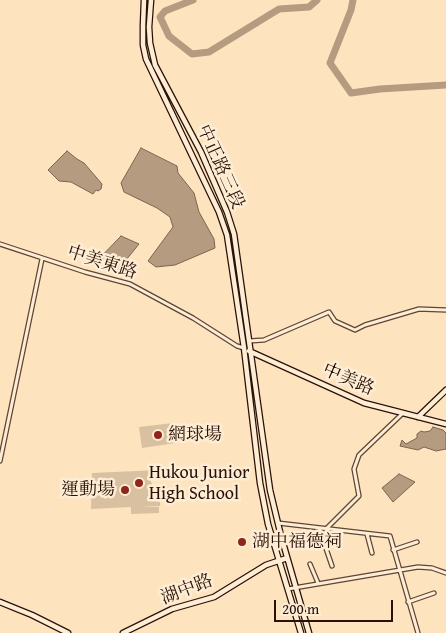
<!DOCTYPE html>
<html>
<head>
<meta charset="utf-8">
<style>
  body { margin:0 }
  #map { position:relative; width:446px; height:633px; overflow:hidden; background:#fde4bf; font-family:"Gentium Book Plus",serif }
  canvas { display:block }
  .scale { position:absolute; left:274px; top:600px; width:119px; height:22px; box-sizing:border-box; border:2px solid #2a1006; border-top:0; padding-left:6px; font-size:15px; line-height:18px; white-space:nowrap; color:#2a1006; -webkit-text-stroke:4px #feedd5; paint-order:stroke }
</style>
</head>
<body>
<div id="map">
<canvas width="446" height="633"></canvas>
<div class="scale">200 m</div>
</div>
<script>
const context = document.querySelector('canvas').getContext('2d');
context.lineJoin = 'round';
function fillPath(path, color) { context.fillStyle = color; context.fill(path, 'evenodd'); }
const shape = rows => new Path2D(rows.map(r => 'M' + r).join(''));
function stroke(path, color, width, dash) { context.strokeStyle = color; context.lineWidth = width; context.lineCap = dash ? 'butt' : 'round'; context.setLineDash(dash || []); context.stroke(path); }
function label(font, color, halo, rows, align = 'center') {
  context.font = font + ' "Gentium Book Plus","Noto Serif TC",serif'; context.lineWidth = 5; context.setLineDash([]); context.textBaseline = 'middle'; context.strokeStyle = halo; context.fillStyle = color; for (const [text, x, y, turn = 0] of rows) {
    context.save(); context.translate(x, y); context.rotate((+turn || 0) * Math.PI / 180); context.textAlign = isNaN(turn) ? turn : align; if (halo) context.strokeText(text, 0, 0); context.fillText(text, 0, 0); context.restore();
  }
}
fillPath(shape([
  [173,423,176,443,142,448,139,427],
  [159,470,159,475,149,476,154,490,150,500,160,502,160,506,141,507,159,507,159,513,131,514,131,507,91,509,92,473]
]), '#d9c0a0');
const water = shape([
  [141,148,177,166,178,173,194,193,199,212,214,239,215,248,175,265,156,267,148,261,173,227,170,217,157,208,124,192,121,183,141,148],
  [67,151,77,159,84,163,102,184,101,189,98,191,96,190,93,194,71,182,59,181,48,170,67,151],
  [121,236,139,244,118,270,95,263,121,236],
  [433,427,443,430,446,433,446,449,436,451,424,447,418,450,400,446,402,440,406,444,417,438,417,434,421,431,424,432,430,431,433,427],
  [399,474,415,482,393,502,382,488,399,474]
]);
fillPath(water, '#b59c80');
stroke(water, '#7d644f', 1);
stroke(shape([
  [193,0,165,11,160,17,169,36,192,54,209,52,279,9,309,7,317,0],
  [353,0,351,10,330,63,351,93,380,89,446,85]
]), '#b59c80', 7);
const street = shape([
  [0,244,85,272,130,284,193,318,237,346,244,348],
  [249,341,264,340,329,312,335,321,355,330,365,325,419,309,446,310],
  [0,461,42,259],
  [278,523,390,536,418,633],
  [319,528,332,566],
  [326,529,359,496,354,469,359,455,402,414],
  [367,534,372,553],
  [393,550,417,542],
  [310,564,318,583],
  [288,589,418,567,432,568,446,573],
  [408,602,434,593]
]);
const secondary = shape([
  [144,0,143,26,143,45,146,59,219,212,227,235,244,348,260,483,268,524,301,633],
  [151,0,149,27,150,43,155,65,201,152,227,212,234,234,270,490,281,536,309,633],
  [249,351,364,403,446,424],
  [418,417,446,390],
  [0,602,32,615,68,633],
  [123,633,172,609,214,597,266,565,287,558]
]);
stroke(street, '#5f4534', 5.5);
stroke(secondary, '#2a1006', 7);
stroke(street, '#feedd5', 3);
stroke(secondary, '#feedd5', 4.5);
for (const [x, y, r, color] of [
  [158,435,5,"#8f2418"],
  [139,483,5,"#8f2418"],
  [125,490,5,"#8f2418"],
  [242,542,5,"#8f2418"]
]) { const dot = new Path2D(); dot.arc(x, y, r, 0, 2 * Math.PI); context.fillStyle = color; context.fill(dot); stroke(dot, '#feedd5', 2); }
label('18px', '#2a1006', '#feedd5', [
  ["中正路三段",220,167,66],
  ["中美東路",102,263,18],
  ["中美路",348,380,23],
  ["湖中路",187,590,-21]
]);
label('18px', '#2a1006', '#feedd5', [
  ["網球場",168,435],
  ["Hukou Junior",149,473],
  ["High School",149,494],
  ["運動場",115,490,"right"],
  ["湖中福德祠",252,542]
], 'left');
</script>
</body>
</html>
